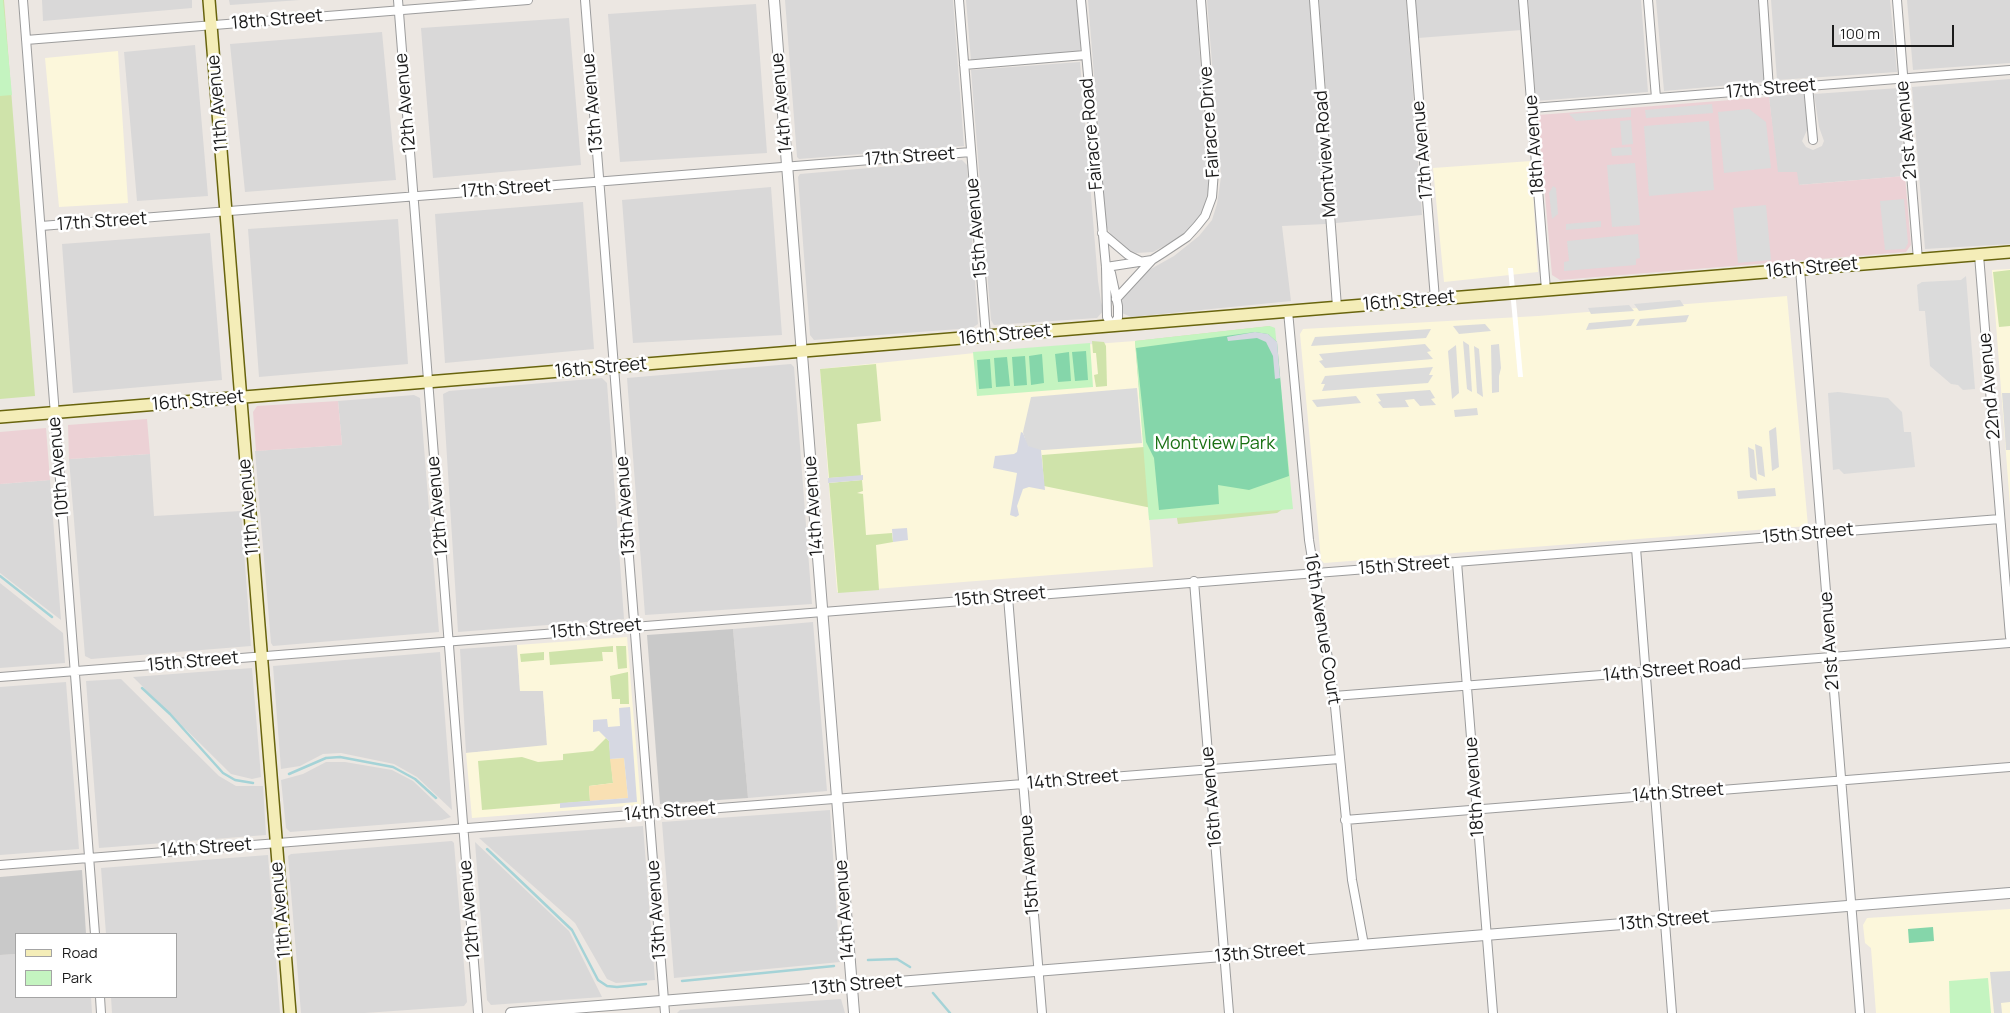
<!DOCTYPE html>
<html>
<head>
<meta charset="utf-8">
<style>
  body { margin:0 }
  #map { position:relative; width:2010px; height:1013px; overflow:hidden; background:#ece7e2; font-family:Manrope,sans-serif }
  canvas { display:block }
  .legend { position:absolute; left:15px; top:933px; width:162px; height:65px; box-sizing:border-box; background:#fff; border:1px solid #a4a4a4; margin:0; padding:6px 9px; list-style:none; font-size:15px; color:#1b1b1b }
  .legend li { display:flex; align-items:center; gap:10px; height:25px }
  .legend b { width:25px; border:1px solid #a4a4a4 }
  .scale { position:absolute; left:1832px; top:25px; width:122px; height:22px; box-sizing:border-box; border:2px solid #1b1b1b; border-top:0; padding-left:6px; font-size:15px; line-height:18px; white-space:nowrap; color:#1b1b1b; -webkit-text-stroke:4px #fff; paint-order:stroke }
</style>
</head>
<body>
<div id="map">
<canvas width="2010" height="1013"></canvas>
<ul class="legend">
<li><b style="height:6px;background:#f4edb8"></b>Road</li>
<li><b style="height:14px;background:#c4f4c0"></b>Park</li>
</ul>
<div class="scale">100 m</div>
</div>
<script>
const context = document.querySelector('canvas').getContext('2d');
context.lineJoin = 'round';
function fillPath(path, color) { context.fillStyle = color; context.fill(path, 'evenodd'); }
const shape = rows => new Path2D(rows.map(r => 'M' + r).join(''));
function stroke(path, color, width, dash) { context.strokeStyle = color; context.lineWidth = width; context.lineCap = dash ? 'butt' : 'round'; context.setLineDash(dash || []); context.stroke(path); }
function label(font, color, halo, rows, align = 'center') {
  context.font = font + ' Manrope,sans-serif'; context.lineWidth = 5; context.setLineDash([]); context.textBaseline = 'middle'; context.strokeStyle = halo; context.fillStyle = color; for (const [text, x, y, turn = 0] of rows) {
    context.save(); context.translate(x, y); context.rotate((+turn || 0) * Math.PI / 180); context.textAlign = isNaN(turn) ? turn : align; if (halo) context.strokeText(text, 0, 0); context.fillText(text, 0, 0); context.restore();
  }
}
fillPath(shape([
  [42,0,192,0,192,8,43,21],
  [229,0,300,0,230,5],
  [785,0,953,0,964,146,799,159,797,157],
  [966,0,1078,0,1081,52,971,61],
  [1088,0,1196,0,1209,185,1204,211,1187,234,1153,252,1136,253,1117,245,1106,226],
  [1207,0,1310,0,1326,224,1282,226,1291,301,1131,317,1122,313,1119,301,1133,284,1149,270,1174,256,1199,236,1212,220,1217,204,1221,177],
  [1319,0,1406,0,1422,215,1336,223],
  [1415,0,1519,0,1522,30,1418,38],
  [1528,0,1641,0,1648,92,1536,101],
  [1656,0,1758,0,1765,82,1664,91],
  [1771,0,1890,0,1897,72,1777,80],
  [1907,0,2010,0,2010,63,1913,70],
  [756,4,767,153,620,162,608,14],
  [569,18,581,165,433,178,421,28],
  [382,32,396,180,245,192,230,44],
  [195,45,208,196,137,201,124,52],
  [1080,62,1098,281,1101,302,1104,310,1097,318,994,325,991,320,971,70],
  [2010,79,2010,244,1925,249,1912,87],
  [1899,88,1905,176,1798,185,1777,172,1769,97,1804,93,1808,128,1802,141,1806,147,1813,150,1822,146,1824,141,1819,127,1814,94],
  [962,160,967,165,978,324,972,328,814,340,810,335,798,177,800,174],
  [771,187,782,335,633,343,622,200],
  [583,202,594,349,445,363,435,214],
  [398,219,408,364,259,377,248,229],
  [210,233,222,380,73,393,62,244],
  [791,364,794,367,812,604,645,615,627,378],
  [602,378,607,383,624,619,458,632,443,394,449,391],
  [414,395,420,398,439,632,273,646,271,643,255,451,342,445,338,401],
  [150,454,154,516,241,511,251,646,91,659,85,656,69,459],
  [50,480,61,620,0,573,0,484],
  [0,583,63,633,65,663,0,668],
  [813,622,827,791,748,798,733,629],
  [517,645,520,691,543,690,547,746,466,753,460,649],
  [440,652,452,810,417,777,394,764,341,753,323,754,300,766,281,769,273,666],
  [252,668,261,777,252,779,231,774,133,677],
  [121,679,219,776,236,786,263,786,266,835,99,848,86,681],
  [66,682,79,849,0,855,0,687],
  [326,762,345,762,392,770,413,781,451,817,442,820,290,832,286,828,281,780,303,774],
  [830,810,840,962,674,978,662,822],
  [643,826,655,980,616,983,607,979,575,923,479,838],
  [452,841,454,843,467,1002,464,1006,365,1013,301,1013,288,856,291,854],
  [475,842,569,931,602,997,491,1005,487,1000],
  [268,855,280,1013,112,1013,111,997,176,997,176,934,106,934,101,868],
  [16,954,16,997,91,997,92,1013,0,1013,0,955],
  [841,999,845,1013,677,1013,680,1010]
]), '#d9d8d8');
fillPath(shape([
  [1769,97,1778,172,1797,172,1799,185,1905,176,1911,245,1906,252,1560,280,1552,275,1538,115],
  [338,401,342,445,256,451,253,412,257,406],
  [147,419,150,454,69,459,68,425],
  [46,428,50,480,0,484,0,432]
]), '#ecd1d5');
fillPath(shape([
  [118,51,128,203,59,207,45,58],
  [1531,161,1538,272,1444,282,1433,168],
  [2010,269,2010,506,1992,272,1992,270],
  [1787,296,1808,526,1324,563,1321,560,1300,334,1303,329,1538,316],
  [1135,341,1153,567,837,592,820,369,975,353],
  [627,637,641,805,472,818,466,753,547,745,543,691,520,691,517,645],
  [2010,909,2010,1013,1876,1013,1871,948,1865,943,1863,925,1867,918]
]), '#fcf7db');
fillPath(shape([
  [733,629,748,798,660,804,647,635],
  [82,870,86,934,16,934,16,954,0,955,0,877]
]), '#c9c9c9');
fillPath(shape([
  [0,0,4,0,35,396,0,399],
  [2010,270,2010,326,1999,327,1993,272],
  [1270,326,1286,507,1277,513,1178,524,1176,513,1044,486,1042,455,1144,447,1135,341],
  [1092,341,1104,342,1106,346,1107,386,1096,387,1094,375,1098,374,1096,353,1093,353],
  [876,364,881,421,857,424,861,476,829,478,820,369],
  [862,480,863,491,857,493,863,494,866,535,892,533,893,542,876,545,879,590,838,593,829,483],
  [613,646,613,652,602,652,603,661,550,665,549,652],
  [616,646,626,646,627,668,618,669],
  [544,652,544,660,521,662,520,654],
  [628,672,629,704,620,704,620,699,612,699,610,676],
  [606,738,609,741,613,783,589,786,590,801,482,810,478,761,522,757,538,762,563,760,563,754,593,751]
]), '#cfe3aa');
fillPath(shape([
  [624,758,628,798,590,801,589,786,613,783,610,759]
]), '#f9e0b3');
fillPath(shape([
  [0,0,3,0,12,95,0,96],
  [1270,326,1275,328,1293,509,1149,520,1135,341],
  [1090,343,1093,387,977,396,973,352],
  [1988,978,1991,1013,1950,1013,1949,981]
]), '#c4f4c0');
fillPath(shape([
  [1255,332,1268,334,1277,342,1289,476,1249,490,1218,485,1219,504,1159,510,1154,458,1146,442,1136,348],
  [1086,351,1088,380,1075,381,1072,352],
  [1069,352,1071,381,1058,382,1055,354],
  [1042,354,1044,383,1031,385,1029,356],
  [1025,356,1027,385,1014,386,1012,357],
  [1007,357,1010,386,996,387,994,358],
  [990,359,992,388,979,389,977,360],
  [1933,927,1934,941,1909,943,1908,929]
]), '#85d6aa');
fillPath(shape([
  [1712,104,1713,113,1646,118,1645,110],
  [1631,109,1631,117,1576,121,1569,114],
  [1749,109,1766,122,1771,168,1724,173,1718,112],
  [1631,120,1633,144,1622,145,1620,121],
  [1709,121,1714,190,1649,196,1644,126],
  [1631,147,1632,155,1612,156,1611,148],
  [1635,163,1640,225,1612,227,1607,165],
  [1553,186,1556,188,1558,214,1552,219,1549,193],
  [1904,199,1908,243,1905,249,1885,250,1880,201],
  [1766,205,1771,260,1738,263,1733,208],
  [1601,221,1601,227,1566,230,1566,224],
  [1638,234,1640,258,1636,259,1636,265,1564,271,1564,262,1569,261,1567,241],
  [1966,276,1975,389,1963,390,1958,385,1951,384,1930,366,1925,311,1919,311,1917,285,1922,282,1961,280],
  [1680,300,1684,306,1639,311,1634,304],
  [1629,305,1634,311,1591,314,1588,308],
  [1689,315,1686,322,1636,326,1640,319],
  [1635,319,1631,326,1586,330,1589,323],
  [1485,324,1491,331,1459,334,1453,326],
  [1431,329,1426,338,1311,346,1315,337],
  [1463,341,1469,345,1472,392,1467,389],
  [1425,344,1431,351,1427,352,1433,359,1325,368,1319,361,1323,360,1319,354],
  [1499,344,1501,368,1499,376,1499,392,1492,393,1491,345],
  [1456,345,1459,393,1452,399,1448,351],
  [1474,346,1479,349,1483,397,1477,393],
  [1433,367,1429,375,1433,375,1428,383,1322,391,1325,384,1321,384,1325,376],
  [1137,388,1142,443,1044,450,1035,450,1027,446,1023,432,1031,397],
  [1430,390,1435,398,1431,399,1436,405,1420,406,1414,399,1405,400,1409,407,1383,408,1378,402,1381,401,1376,394],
  [1838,392,1888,398,1902,412,1904,432,1911,432,1915,467,1844,474,1839,469,1833,470,1828,393],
  [2002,393,2010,393,2010,450,2006,450],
  [1356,396,1361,403,1317,407,1312,400],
  [1477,408,1478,415,1455,417,1454,410],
  [1776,427,1779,467,1772,471,1769,431],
  [1755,444,1762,447,1765,477,1758,474],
  [1748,447,1754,450,1757,481,1750,477],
  [1775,488,1776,496,1738,499,1737,491],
  [2010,971,2010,1002,2001,1003,2002,1013,1994,1013,1990,972]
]), '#dbdbdb');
fillPath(shape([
  [1255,332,1268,334,1277,342,1280,378,1275,379,1273,356,1266,342,1257,338,1228,341,1227,337],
  [1021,432,1023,433,1028,446,1041,450,1045,490,1029,487,1023,489,1017,506,1019,515,1016,517,1010,515,1017,473,993,468,995,456,1014,454,1017,452],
  [863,475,863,480,828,483,828,478],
  [907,528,908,540,893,542,892,529],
  [630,707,637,802,560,808,560,803,628,798,624,758,610,759,609,741,599,731,593,732,593,720,607,719,608,727,620,726,619,708]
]), '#d6d8e2');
fillPath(shape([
  [1508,268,1513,268,1523,377,1518,377]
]), '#fff');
stroke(shape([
  [0,576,52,617],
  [142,688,170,714,223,773,235,780,253,783],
  [289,774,326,758,340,757,393,767,415,779,436,798],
  [487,849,572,930,598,980,607,986,617,987,646,984],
  [868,960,897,959,910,967],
  [682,981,834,966],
  [933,993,950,1013]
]), '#a5d3d7', 2.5);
const minor = shape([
  [23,0,95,934],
  [398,0,478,1013],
  [585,0,665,1013],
  [959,0,986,336],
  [1081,0,1106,267,1107,317,1112,326,1118,318,1118,306,1111,273,1106,267],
  [1314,0,1337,307],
  [1411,0,1435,299],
  [1523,0,1546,290],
  [1648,0,1656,98],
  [1763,0,1769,89],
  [1897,0,1918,260],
  [26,40,528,0],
  [964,65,1085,55],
  [1808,86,1813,140],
  [1532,108,2010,70],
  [41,226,971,152],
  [1102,233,1128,255,1142,262],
  [1979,255,2010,637],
  [1106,267,1152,260,1163,253,1187,237,1197,226,1205,216,1212,197,1214,171,1201,0],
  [1800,269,1860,1013],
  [1116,299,1152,260],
  [1288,311,1309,540,1334,696,1352,880,1364,945],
  [1636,548,1672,1013],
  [1457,562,1493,1013],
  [1194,581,1229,1013],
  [1008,597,1042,1013],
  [0,677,2000,519],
  [1334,696,2010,643],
  [1345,820,2010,767],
  [0,865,1339,759],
  [100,997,101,1013]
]);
const tertiary = shape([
  [774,0,854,1013],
  [511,1013,2010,893]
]);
const secondary = shape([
  [209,0,290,1013],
  [0,417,2010,252]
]);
stroke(minor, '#9c9c9c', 10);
stroke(tertiary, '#9c9c9c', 12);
stroke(secondary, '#68640d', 14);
stroke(minor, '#fff', 8);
stroke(tertiary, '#fff', 10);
stroke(secondary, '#f4edb8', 11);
label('18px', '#1b1b1b', '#fff', [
  ["18th Street",277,20,-5],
  ["17th Street",1771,89,-5],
  ["11th Avenue",218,103,-95],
  ["12th Avenue",406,103,-95],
  ["13th Avenue",593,103,-95],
  ["14th Avenue",782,103,-95],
  ["Fairacre Drive",1210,122,-94],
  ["21st Avenue",1907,130,-95],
  ["Fairacre Road",1092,134,-95],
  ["18th Avenue",1535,145,-94],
  ["17th Avenue",1423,150,-95],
  ["Montview Road",1326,154,-94],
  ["17th Street",910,157,-4],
  ["17th Street",506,189,-4],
  ["17th Street",102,222,-4],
  ["15th Avenue",977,228,-95],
  ["16th Street",1812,268,-5],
  ["16th Street",1409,301,-5],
  ["16th Street",1005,335,-5],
  ["16th Street",601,368,-5],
  ["22nd Avenue",1990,386,-95],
  ["16th Street",198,401,-5],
  ["10th Avenue",59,467,-95],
  ["12th Avenue",438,506,-95],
  ["13th Avenue",626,506,-94],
  ["14th Avenue",814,506,-94],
  ["11th Avenue",249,507,-95],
  ["15th Street",1808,534,-5],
  ["15th Street",1404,566,-4],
  ["15th Street",1000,597,-5],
  ["15th Street",596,629,-5],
  ["16th Avenue Court",1322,629,81],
  ["21st Avenue",1830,641,-94],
  ["15th Street",193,662,-5],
  ["14th Street Road",1672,670,-5],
  ["14th Street",1073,780,-5],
  ["18th Avenue",1475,787,-94],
  ["14th Street",1678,793,-4],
  ["16th Avenue",1212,797,-95],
  ["14th Street",670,812,-4],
  ["14th Street",206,848,-4],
  ["15th Avenue",1030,865,-94],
  ["11th Avenue",281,910,-95],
  ["12th Avenue",470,910,-95],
  ["13th Avenue",657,910,-94],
  ["14th Avenue",845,910,-94],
  ["13th Street",1664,921,-5],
  ["13th Street",1260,953,-5],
  ["13th Street",857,985,-5]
]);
label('18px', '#1a7013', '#fff', [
  ["Montview Park",1215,444]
]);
</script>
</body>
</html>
